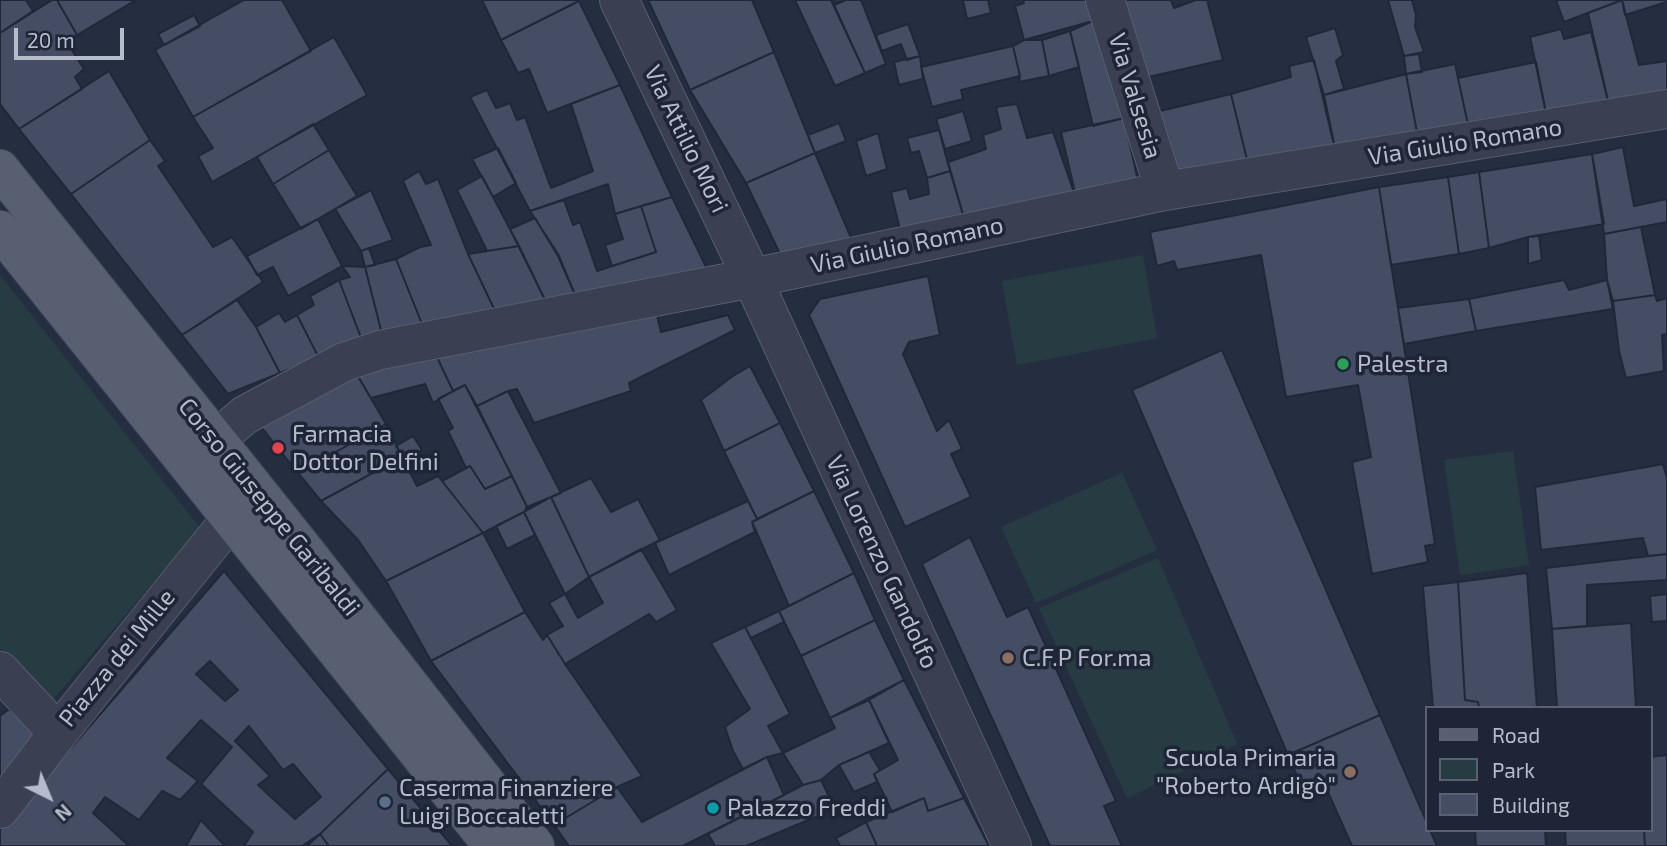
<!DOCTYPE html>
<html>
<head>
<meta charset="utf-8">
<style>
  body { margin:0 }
  #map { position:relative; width:1667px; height:846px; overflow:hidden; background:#252e41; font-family:"Exo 2",sans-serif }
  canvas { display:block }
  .legend { position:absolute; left:1425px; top:706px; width:228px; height:126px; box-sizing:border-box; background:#1e2536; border:2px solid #5b6172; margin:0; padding:9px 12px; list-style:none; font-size:21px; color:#b6bccb }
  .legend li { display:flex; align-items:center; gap:14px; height:35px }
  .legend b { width:35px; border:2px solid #5b6172 }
  .north { position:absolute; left:14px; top:762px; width:70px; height:70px; -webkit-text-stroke:5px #1e2536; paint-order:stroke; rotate:137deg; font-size:19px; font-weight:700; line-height:28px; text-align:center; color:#b6bccb }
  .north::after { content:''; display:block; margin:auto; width:24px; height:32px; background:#b6bccb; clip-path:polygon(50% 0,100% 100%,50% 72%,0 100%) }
  .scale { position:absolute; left:14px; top:28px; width:110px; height:32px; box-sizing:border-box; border:4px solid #b6bccb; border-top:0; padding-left:9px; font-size:21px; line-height:24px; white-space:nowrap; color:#b6bccb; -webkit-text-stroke:5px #1e2536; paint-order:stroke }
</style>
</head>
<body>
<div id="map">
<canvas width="1667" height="846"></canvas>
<ul class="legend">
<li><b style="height:9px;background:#585f71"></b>Road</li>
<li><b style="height:19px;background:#273c42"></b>Park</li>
<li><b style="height:19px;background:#444d63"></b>Building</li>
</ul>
<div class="north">N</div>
<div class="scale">20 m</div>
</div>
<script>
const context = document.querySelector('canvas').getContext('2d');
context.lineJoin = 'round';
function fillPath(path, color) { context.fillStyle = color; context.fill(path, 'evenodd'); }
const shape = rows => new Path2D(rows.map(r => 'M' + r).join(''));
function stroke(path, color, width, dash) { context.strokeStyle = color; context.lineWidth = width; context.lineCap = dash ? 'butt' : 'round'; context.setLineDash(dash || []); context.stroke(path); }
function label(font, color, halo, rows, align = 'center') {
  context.font = font + ' "Exo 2",sans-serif'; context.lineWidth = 7; context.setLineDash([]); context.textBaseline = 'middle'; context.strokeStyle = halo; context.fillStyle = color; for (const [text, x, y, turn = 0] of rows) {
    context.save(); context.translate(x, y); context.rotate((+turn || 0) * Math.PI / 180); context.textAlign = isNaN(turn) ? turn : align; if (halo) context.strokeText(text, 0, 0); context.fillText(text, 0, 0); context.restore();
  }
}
fillPath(shape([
  [1143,255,1157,338,1017,365,1002,281],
  [0,275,200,528,50,703,0,649],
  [1513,451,1529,565,1460,575,1444,460],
  [1122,473,1157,550,1036,603,1001,527],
  [1158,558,1237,744,1127,798,1039,608]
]), '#273c42');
const building = shape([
  [0,0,26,0,33,11,0,33,0,0],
  [52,0,57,0,77,35,66,41,84,69,75,77,82,89,19,129,0,104,0,33,52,0],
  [57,0,136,0,77,35,57,0],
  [244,0,282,0,311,51,193,117,155,50,244,0],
  [482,0,579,0,579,1,501,40,482,0],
  [648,0,752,0,774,52,690,90,648,0],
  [795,0,831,0,865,73,835,86,795,0],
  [846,0,861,0,886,64,865,73,834,5,846,0],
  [963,0,988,0,991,13,967,19,963,0],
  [1023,0,1087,0,1093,21,1024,40,1015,6,1024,3,1023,0],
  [1122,0,1171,0,1174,8,1196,0,1207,0,1223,60,1144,78,1122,0],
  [1388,0,1412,0,1416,15,1415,27,1424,52,1404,56,1388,0],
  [1556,0,1622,0,1564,22,1556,0],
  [1622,0,1667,0,1667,2,1625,15,1622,0],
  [1622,0,1639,65,1667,61,1667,97,1609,105,1588,13,1622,0],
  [579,1,620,85,547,113,529,69,518,73,501,40,579,1],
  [194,15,200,26,164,45,158,34,194,15],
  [1093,21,1124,118,1093,126,1070,31,1093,21],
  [908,24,920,56,907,60,901,44,882,51,876,35,908,24],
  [1335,28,1343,55,1336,61,1344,89,1324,95,1306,37,1335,28],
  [1561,29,1564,39,1591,32,1609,105,1547,118,1530,37,1561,29],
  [1070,31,1079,67,1049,76,1042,40,1070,31],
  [334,37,367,95,212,182,198,156,213,148,193,117,334,37],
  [1024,40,1042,40,1049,76,1019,82,1020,76,1013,46,1024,40],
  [1013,46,1020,76,961,90,963,99,932,107,921,67,1013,46],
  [774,52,815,153,746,183,690,90,774,52],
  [1419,54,1422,72,1406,74,1404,56,1419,54],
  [920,56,923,79,899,85,894,62,920,56],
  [1314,60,1337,158,1250,172,1231,94,1291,77,1289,66,1314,60],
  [1536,62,1547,118,1470,134,1458,78,1536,62],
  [1455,64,1470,134,1419,143,1406,74,1455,64],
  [109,71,150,140,71,194,19,129,109,71],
  [1406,74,1419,143,1337,158,1324,95,1406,74],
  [620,85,672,197,615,214,608,184,530,211,470,97,487,90,496,108,510,103,517,120,525,117,551,188,593,171,571,104,620,85],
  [1231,94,1250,172,1176,185,1156,112,1231,94],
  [1017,104,1027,138,1053,132,1077,201,966,225,948,162,986,149,983,135,1001,129,996,107,1017,104],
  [963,111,972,141,945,149,936,119,963,111],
  [1124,118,1140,190,1077,201,1061,132,1124,118],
  [839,123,846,141,815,153,808,135,839,123],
  [313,124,329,150,273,184,257,157,313,124],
  [939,130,950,171,927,178,919,151,911,153,907,138,939,130],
  [878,133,887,169,866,176,856,141,878,133],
  [150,140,165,161,158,166,213,247,232,237,263,282,182,335,71,194,150,140],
  [1623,147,1634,206,1667,199,1667,222,1604,234,1592,154,1623,147],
  [498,148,516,183,493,197,472,159,498,148],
  [329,150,357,196,301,229,273,184,329,150],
  [815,153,854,245,782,258,746,183,815,153],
  [1592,154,1604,224,1528,237,1489,248,1479,172,1592,154],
  [419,171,426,184,438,179,468,254,496,313,424,329,396,259,420,247,431,245,403,181,419,171],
  [950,171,966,225,902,238,891,192,907,188,910,199,929,194,927,178,950,171],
  [1479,172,1489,248,1459,254,1448,177,1479,172],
  [482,176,493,197,519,246,487,251,457,190,482,176],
  [1448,177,1459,254,1391,265,1379,187,1448,177],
  [1379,187,1435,544,1425,546,1428,562,1372,574,1352,462,1371,457,1358,385,1286,397,1261,255,1177,270,1174,261,1157,266,1150,232,1379,187],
  [371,190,393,240,361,251,335,209,371,190],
  [672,197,709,273,576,297,558,254,530,211,564,200,573,225,580,222,597,271,656,252,641,206,672,197],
  [641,206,656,252,612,266,605,245,623,239,615,214,641,206],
  [535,218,558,256,576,297,548,306,510,229,535,218],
  [318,219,342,266,288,296,273,267,257,275,247,256,318,219],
  [1641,227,1655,295,1613,301,1607,280,1604,234,1641,227],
  [1539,236,1542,260,1528,264,1528,237,1539,236],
  [519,246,548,306,496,313,468,254,519,246],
  [369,248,375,265,365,267,361,251,369,248],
  [396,259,424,329,383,338,365,267,396,259],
  [342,266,365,267,383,338,363,343,339,280,350,277,342,266],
  [928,276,940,335,909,342,903,354,937,431,949,420,962,449,951,454,971,497,905,527,809,315,820,299,928,276],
  [339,280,363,343,319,358,297,315,314,305,310,296,339,280],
  [1564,280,1569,290,1607,280,1613,309,1476,331,1469,299,1564,280],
  [1655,295,1657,301,1667,298,1667,334,1662,335,1664,371,1626,378,1619,351,1613,301,1655,295],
  [1469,299,1476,331,1404,344,1398,308,1469,299],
  [237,300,256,327,280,373,228,394,182,335,237,300],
  [656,311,661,332,728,315,735,330,629,383,631,391,534,423,517,389,508,391,477,406,465,385,453,391,436,355,656,311],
  [279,313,285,322,297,315,319,358,280,373,256,327,279,313],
  [1222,350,1380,715,1288,755,1132,390,1222,350],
  [436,355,453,391,433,403,425,384,371,398,356,373,436,355],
  [750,366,780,423,724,451,701,400,733,376,750,366],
  [356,373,386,424,298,473,258,423,356,373],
  [465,385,512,476,485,489,470,466,466,468,448,431,453,428,438,399,465,385],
  [508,391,561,493,527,507,477,406,508,391],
  [780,423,814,491,757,519,724,451,780,423],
  [386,424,402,457,321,501,298,473,386,424],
  [413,436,422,450,405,460,396,446,413,436],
  [402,457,417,486,438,476,483,533,386,581,358,540,321,501,402,457],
  [1663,464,1667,478,1667,554,1648,556,1643,538,1541,550,1535,487,1663,464],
  [470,466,485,489,512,476,527,507,524,512,483,533,442,481,470,466],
  [591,478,611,512,638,499,660,540,589,577,551,497,591,478],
  [814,491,854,573,789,606,752,522,814,491],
  [551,497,589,577,565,594,524,512,551,497],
  [748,501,757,519,752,522,755,532,669,575,655,543,748,501],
  [524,512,535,535,507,549,496,526,524,512],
  [483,533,525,612,431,661,386,581,483,533],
  [970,537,1007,617,1028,607,1116,801,1104,806,1122,846,1050,846,922,564,970,537],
  [641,549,677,610,656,622,649,614,565,664,547,635,563,626,549,603,565,594,578,618,603,603,589,577,641,549],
  [1667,554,1667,580,1587,585,1587,626,1552,629,1546,568,1667,554],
  [224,571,388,769,320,834,302,846,244,846,253,832,201,784,232,747,201,720,167,758,198,781,180,800,162,791,139,820,105,797,93,813,129,846,0,846,0,830,224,571],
  [210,661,238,690,225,701,196,674,210,661],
  [249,726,283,770,293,764,321,797,295,819,258,785,270,776,235,741,249,726],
  [854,573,875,620,801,656,779,611,854,573],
  [1527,573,1537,708,1479,708,1478,702,1465,700,1458,582,1527,573],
  [1458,582,1465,700,1478,702,1479,708,1433,708,1423,586,1458,582],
  [1667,594,1667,621,1652,622,1650,596,1667,594],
  [779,611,784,622,751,638,745,627,779,611],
  [525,612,543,640,547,635,565,664,642,776,617,787,554,825,431,661,525,612],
  [875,620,904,680,830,718,801,656,875,620],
  [1631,623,1636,708,1557,708,1552,629,1631,623],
  [745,627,790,714,768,726,783,753,767,757,743,769,733,751,725,727,750,709,711,643,745,627],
  [904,680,964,798,928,811,924,798,892,812,874,774,898,760,869,700,904,680],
  [869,700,889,743,839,765,821,780,803,785,783,753,835,728,830,718,869,700],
  [9,709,41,739,0,792,0,716,9,709],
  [1380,715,1427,823,1427,830,1430,830,1437,846,1352,846,1327,790,1307,799,1288,755,1380,715],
  [869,752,880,770,874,774,877,782,854,792,839,765,869,752],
  [1667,755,1667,846,1645,846,1644,830,1651,830,1651,757,1667,755],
  [767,757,784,795,683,846,569,846,554,825,617,787,642,822,767,757],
  [388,769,452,846,329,846,320,834,388,769],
  [821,780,835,809,746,846,715,846,708,834,803,785,821,780],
  [924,798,928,811,964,798,989,846,877,846,866,822,924,798],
  [201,820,225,846,186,846,201,820],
  [866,822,877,846,840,846,836,838,866,822],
  [1475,830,1545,830,1546,846,1476,846,1475,830],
  [1565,830,1644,830,1645,846,1566,846,1565,830],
  [320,834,329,846,307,846,320,834]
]);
fillPath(building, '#444d63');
stroke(building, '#202738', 2);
const minor = shape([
  [619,0,752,278,1012,846],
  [1105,0,1165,191],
  [203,469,206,457,215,440,245,415,344,362,380,350,752,278,1165,191,1667,109],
  [0,671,58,733],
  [0,809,58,733,230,520]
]);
const major = shape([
  [0,169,309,556,535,846],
  [0,230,493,846]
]);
stroke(minor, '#575e6e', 40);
stroke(major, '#43495a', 40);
stroke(minor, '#3a4051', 38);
stroke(major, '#585f71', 38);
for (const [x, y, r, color] of [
  [1343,364,7,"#2e9e5b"],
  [278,448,7,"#e0444e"],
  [1008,658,7,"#8d6e63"],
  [1350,772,7,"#8d6e63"],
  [385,802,7,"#5c6f8a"],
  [713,808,7,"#0f9aa8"]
]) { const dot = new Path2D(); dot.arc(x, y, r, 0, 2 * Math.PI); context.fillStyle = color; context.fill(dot); stroke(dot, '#1e2536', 2.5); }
label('24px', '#b6bccb', '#1e2536', [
  ["Via Valsesia",1135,96,73],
  ["Via Attilio Mori",686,139,64],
  ["Via Giulio Romano",1465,142,-9],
  ["Via Giulio Romano",907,245,-12],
  ["Corso Giuseppe Garibaldi",269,507,51],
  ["Via Lorenzo Gandolfo",882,562,65],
  ["Piazza dei Mille",117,658,-51]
]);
label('24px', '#b6bccb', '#1e2536', [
  ["Palestra",1357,364],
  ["Farmacia",292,434],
  ["Dottor Delfini",292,462],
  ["C.F.P For.ma",1022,658],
  ["Scuola Primaria",1336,758,"right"],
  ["\"Roberto Ardigò\"",1336,786,"right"],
  ["Caserma Finanziere",399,788],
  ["Luigi Boccaletti",399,816],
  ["Palazzo Freddi",727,808]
], 'left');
</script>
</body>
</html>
